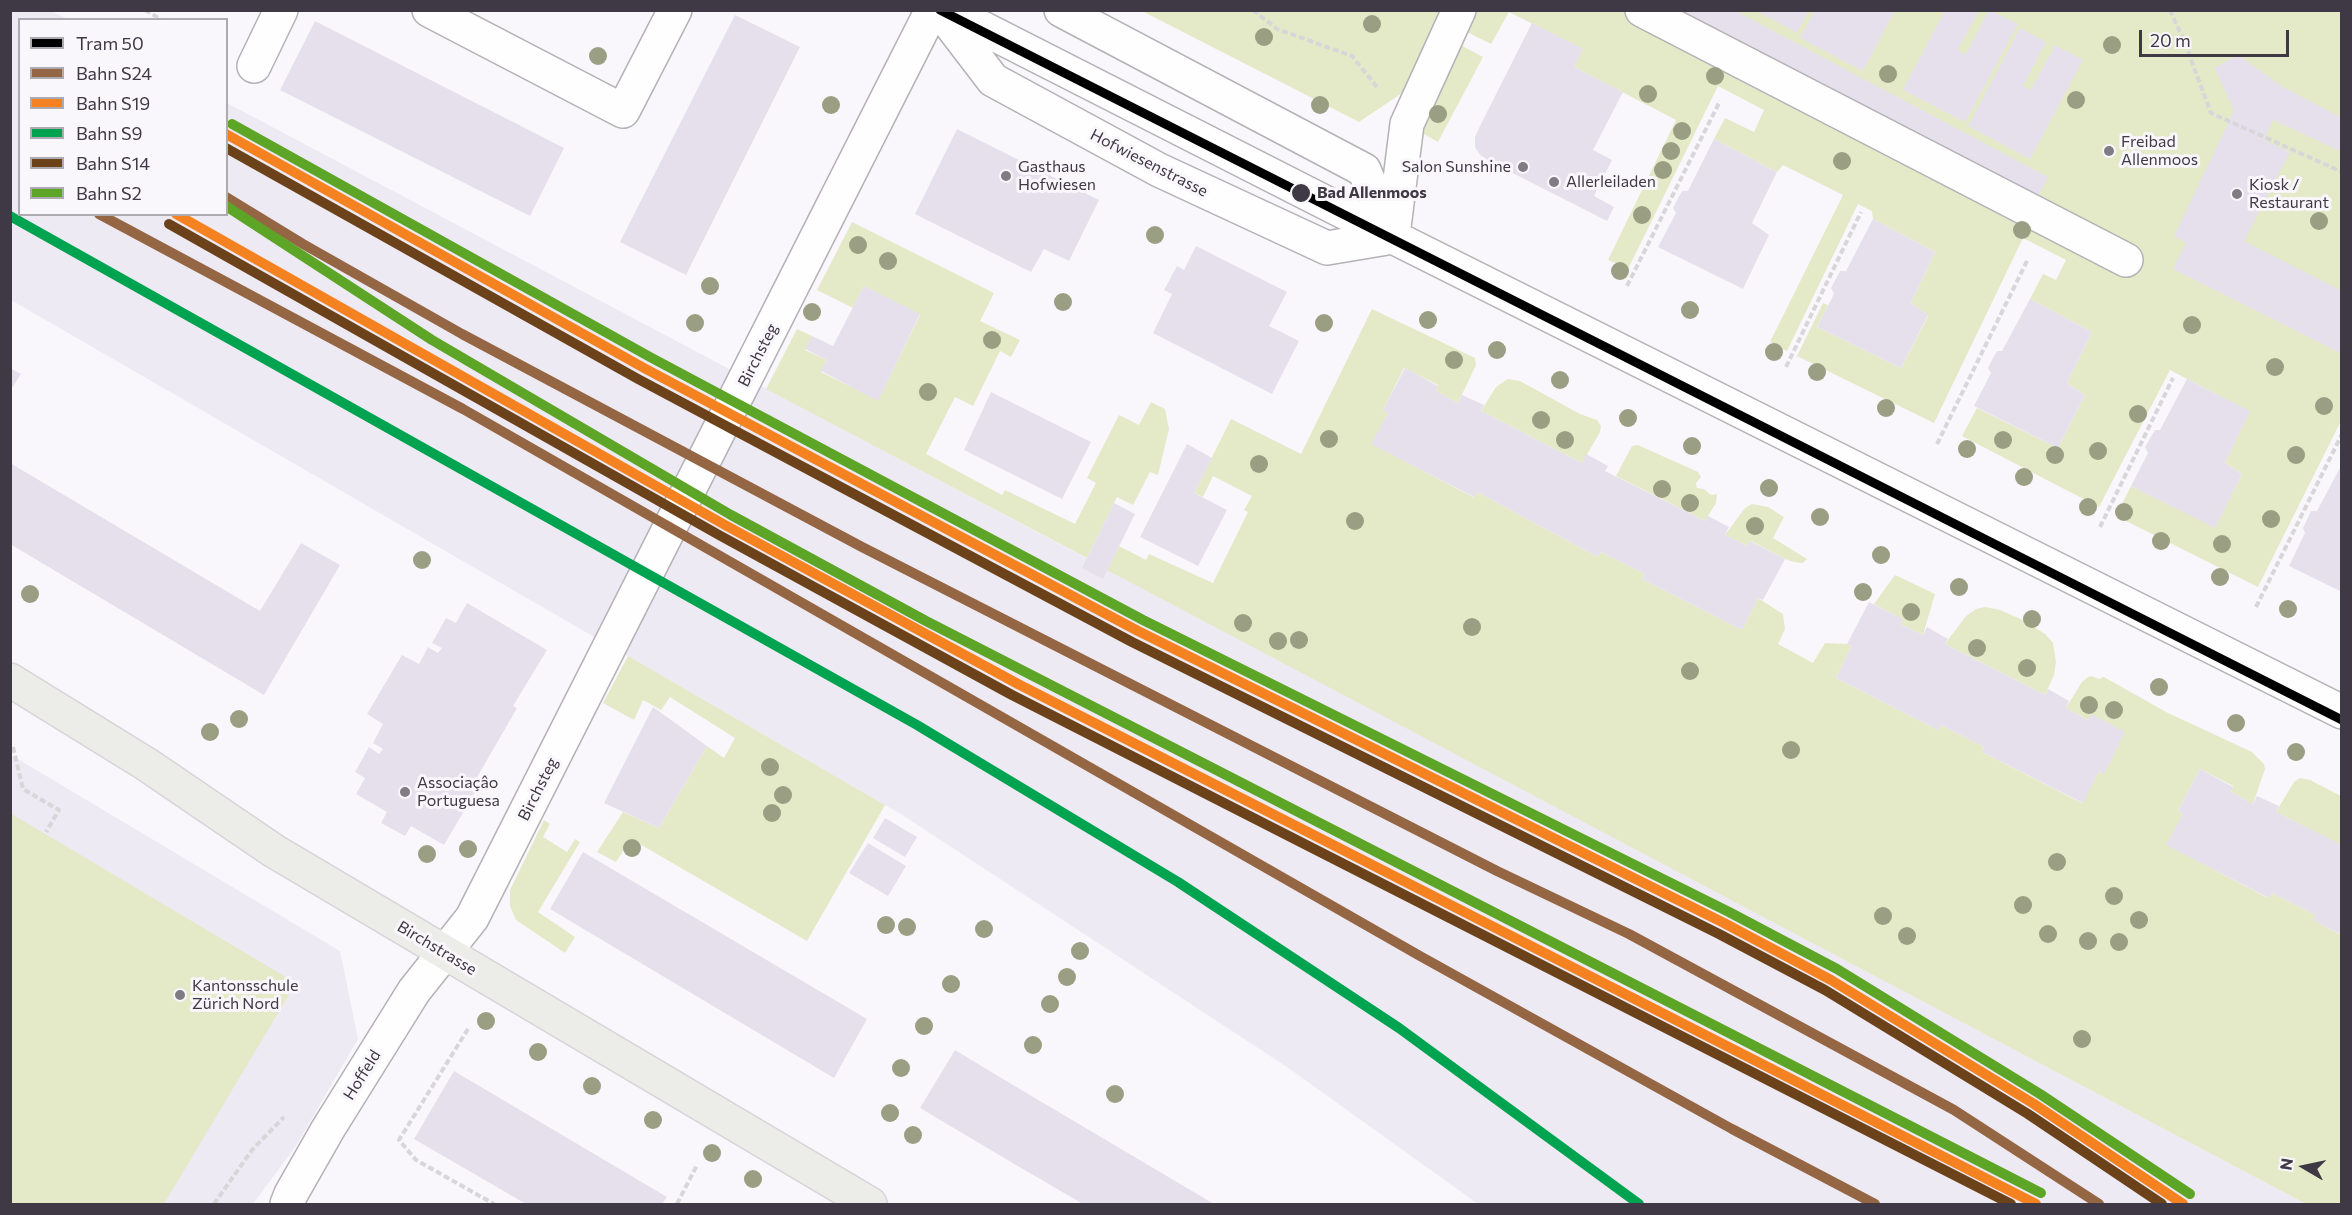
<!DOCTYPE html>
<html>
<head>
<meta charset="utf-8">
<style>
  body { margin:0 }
  #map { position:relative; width:2352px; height:1215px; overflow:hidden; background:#f9f7fb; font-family:Commissioner,sans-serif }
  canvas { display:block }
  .frame { position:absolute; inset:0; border:12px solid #3e3944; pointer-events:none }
  .legend { position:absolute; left:18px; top:18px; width:210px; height:198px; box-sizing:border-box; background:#f9f6fc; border:2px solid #aeaab2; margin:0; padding:8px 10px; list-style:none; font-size:18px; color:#3e3944 }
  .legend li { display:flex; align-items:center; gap:12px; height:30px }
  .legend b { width:30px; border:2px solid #aeaab2 }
  .north { position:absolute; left:2274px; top:1137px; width:60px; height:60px; -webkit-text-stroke:4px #f9f6fc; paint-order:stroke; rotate:279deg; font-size:16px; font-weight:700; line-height:24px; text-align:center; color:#3e3944 }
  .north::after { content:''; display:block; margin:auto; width:21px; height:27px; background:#3e3944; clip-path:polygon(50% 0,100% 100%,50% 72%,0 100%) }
  .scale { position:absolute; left:2139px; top:30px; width:150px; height:27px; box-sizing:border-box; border:3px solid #3e3944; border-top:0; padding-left:8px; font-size:18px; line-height:21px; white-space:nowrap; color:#3e3944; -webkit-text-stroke:4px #f9f6fc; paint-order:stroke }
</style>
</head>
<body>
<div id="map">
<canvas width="2352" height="1215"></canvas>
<div class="frame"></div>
<ul class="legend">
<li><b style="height:8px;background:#000"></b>Tram 50</li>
<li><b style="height:8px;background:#946644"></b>Bahn S24</li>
<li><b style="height:8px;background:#f58220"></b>Bahn S19</li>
<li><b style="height:8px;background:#00a34f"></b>Bahn S9</li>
<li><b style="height:8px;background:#6c421b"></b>Bahn S14</li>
<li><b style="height:8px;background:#5da526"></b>Bahn S2</li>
</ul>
<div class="north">N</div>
<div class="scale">20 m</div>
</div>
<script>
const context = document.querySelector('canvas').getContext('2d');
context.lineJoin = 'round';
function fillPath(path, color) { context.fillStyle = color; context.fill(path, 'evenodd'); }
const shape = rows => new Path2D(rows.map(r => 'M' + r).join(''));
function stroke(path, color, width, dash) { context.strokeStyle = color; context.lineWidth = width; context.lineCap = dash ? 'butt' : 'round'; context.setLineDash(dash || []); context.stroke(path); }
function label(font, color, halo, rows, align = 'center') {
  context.font = font + ' Commissioner,sans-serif'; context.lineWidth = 6; context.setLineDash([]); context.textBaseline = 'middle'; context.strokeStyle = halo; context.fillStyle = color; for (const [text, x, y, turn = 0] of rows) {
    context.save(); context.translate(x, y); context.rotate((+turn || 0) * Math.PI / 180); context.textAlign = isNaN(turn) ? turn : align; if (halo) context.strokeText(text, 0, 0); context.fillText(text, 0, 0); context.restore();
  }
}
fillPath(shape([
  [11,11,51,11,68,19,20,20,20,214,226,214,227,103,2306,1204,1478,1204,1287,1067,904,816,11,300],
  [11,755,340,951,358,1039,296,1146,253,1204,11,1204]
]), '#eeeaf3');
fillPath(shape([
  [1472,10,2341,11,2341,421,2258,587,2116,516,2131,486,2215,527,2242,474,2225,463,2249,411,2170,370,2099,507,1962,436,1977,408,2058,448,2085,395,2067,383,2092,332,2030,299,2043,274,2056,280,2066,260,2023,238,1934,423,1797,356,1823,303,1828,305,1817,327,1901,368,1928,316,1911,303,1935,252,1873,219,1872,211,1858,204,1787,351,1770,342,1843,195,1783,165,1777,172,1714,139,1725,118,1754,132,1764,110,1718,86,1628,269,1608,260,1676,120,1574,67,1582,49,1509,12,1491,44,1463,30],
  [1142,11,1447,11,1405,91,1359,122],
  [1457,43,1483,57,1438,142,1422,133,1418,116],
  [852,222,994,293,980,321,1020,340,1011,357,1000,351,973,406,955,397,926,454,1002,495,1005,490,1075,524,1096,483,1087,478,1119,415,1139,425,1151,402,1165,409,1169,429,1158,475,1150,472,1133,505,1117,497,1087,558,766,389,797,329,812,336,805,350,827,360,821,372,878,400,920,315,864,286,853,308,817,290],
  [1372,309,1475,358,1476,365,1458,403,1436,391,1438,385,1404,368,1383,410,1388,413,1372,444,1473,497,1477,492,1598,557,1601,552,1645,574,1642,579,1742,630,1758,598,1783,614,1785,629,1778,644,1813,663,1825,643,1847,644,1852,646,1836,678,1938,730,1941,725,1984,747,1982,752,2082,803,2099,771,2103,773,2088,720,2066,708,2082,682,2088,677,2092,676,2099,679,2104,677,2166,712,2252,752,2264,764,2265,769,2253,804,2231,792,2233,786,2200,769,2178,811,2183,814,2167,845,2268,898,2272,893,2316,915,2314,920,2341,935,2341,1204,2306,1204,1107,570,1119,546,1146,560,1149,554,1213,583,1248,512,1244,510,1252,496,1213,476,1203,497,1194,493,1231,419,1301,454],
  [1508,379,1520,381,1580,414,1597,420,1601,426,1600,432,1582,463,1481,411,1496,387],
  [1638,445,1698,472,1701,477,1696,483,1697,488,1704,489,1711,495,1717,494,1716,503,1705,521,1616,476,1632,446],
  [1752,504,1768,507,1784,517,1773,538,1807,559,1803,563,1794,562,1785,559,1751,541,1748,546,1725,535,1745,508],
  [1895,575,1935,594,1923,635,1900,624,1902,619,1874,604],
  [1985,607,2000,610,2025,621,2045,634,2053,643,2056,662,2054,675,2045,695,1945,644,1966,616,1976,609],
  [628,656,885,805,807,941,631,839,616,862,597,852,623,812,659,828,707,746,724,758,735,738,670,697,661,710,643,700,634,720,603,703],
  [2300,778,2310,780,2341,796,2341,845,2276,812,2294,782],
  [10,813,296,983,164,1204,11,1204],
  [544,820,550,824,543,837,567,852,575,839,580,842,538,912,575,937,565,953,516,920,510,906,510,890]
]), '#e4eac8');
fillPath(shape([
  [1671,10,1734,10,2048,177,2038,196],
  [1755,10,1809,10,1797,33],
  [1815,10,1895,10,1863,71,1800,38],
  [1945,10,1979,10,1958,50,1966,54,1989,10,2018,24,1965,122,1903,90],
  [735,15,800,47,686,275,620,242],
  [315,21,564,148,530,216,280,90],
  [1532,23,1583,49,1574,67,1623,92,1593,150,1612,160,1594,196,1614,207,1607,221,1489,161,1480,155,1475,147,1475,137,1479,128],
  [2020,28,2046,42,2023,86,2031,90,2055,45,2083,60,2030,159,1968,126],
  [2238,55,2283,87,2342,118,2342,152,2273,120,2264,140,2290,152,2244,241,2342,291,2342,354,2173,269,2186,243,2174,236,2234,111,2215,68],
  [957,129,1099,200,1069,261,1044,249,1031,272,915,214],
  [1714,139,1777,172,1752,223,1769,235,1743,289,1658,247,1676,213,1673,208,1682,191,1688,191],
  [1873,219,1935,252,1911,303,1928,315,1901,368,1817,327,1834,294,1831,288,1840,271,1846,271],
  [1196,246,1287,292,1269,326,1299,341,1272,394,1153,333,1172,294,1164,290,1177,266,1184,270],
  [864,286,920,314,878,401,821,371,827,360,805,349,812,336,833,346],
  [2030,299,2092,332,2067,383,2085,395,2058,448,1974,406,1991,373,1988,368,1992,360,1997,351,2002,351],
  [10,368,21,374,10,391],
  [1405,368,1438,386,1436,391,1458,403,1462,395,1484,405,1481,411,1582,463,1586,454,1608,466,1605,471,1705,521,1708,516,1729,527,1725,535,1748,546,1750,541,1785,559,1763,600,1758,598,1742,630,1642,579,1645,574,1601,552,1598,557,1477,492,1474,497,1371,444,1388,413,1383,410],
  [2187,379,2250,411,2225,463,2242,474,2215,528,2131,486,2148,453,2145,447,2155,430,2160,430],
  [991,392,1091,442,1062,499,964,450],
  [1187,444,1212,458,1194,493,1227,510,1198,566,1140,537],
  [10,463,260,611,301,543,340,565,264,695,10,544],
  [2342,464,2342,592,2289,566,2305,533,2303,528,2311,511,2317,511],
  [1114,503,1135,514,1103,579,1082,568],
  [1869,602,1903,619,1900,624,1923,635,1927,627,1948,639,1945,644,2045,695,2048,689,2069,701,2066,708,2088,720,2091,714,2125,732,2104,774,2099,771,2083,803,1982,752,1984,747,1941,725,1938,730,1836,678,1852,646,1847,644],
  [467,603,547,650,513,706,517,708,472,786,477,789,444,845,411,826,405,836,381,823,387,812,356,794,365,778,355,772,369,747,379,754,383,749,373,743,383,724,367,714,402,655,419,664,428,647,438,653,442,648,432,643,446,618,456,623],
  [653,707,707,746,659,828,604,803],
  [2200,769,2233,787,2231,792,2253,804,2257,796,2279,806,2276,812,2342,845,2342,935,2313,920,2316,915,2272,893,2269,898,2166,845,2183,814,2178,811],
  [885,818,917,837,905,857,873,838],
  [868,843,906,866,888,896,849,873],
  [583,852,867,1019,834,1078,550,909],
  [955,1050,1013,1085,1214,1204,1083,1204,1016,1165,920,1108],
  [454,1071,667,1197,662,1204,526,1204,414,1139]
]), '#e6e0ec');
const minor = shape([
  [429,10,623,111,675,10],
  [947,10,1393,237,2342,712],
  [1061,10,1364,170,1393,237],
  [1642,10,2126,260],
  [941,12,993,80,1159,170,1327,248,1393,237],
  [254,66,281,10],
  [1393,235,1407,124,1459,10],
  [287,1204,291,1194,328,1129,414,991,472,918,932,10]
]);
const major = shape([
  [10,680,146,764,274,851,870,1204]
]);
stroke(minor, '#b4b1b7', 36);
stroke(major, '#d6d4d8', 36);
stroke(shape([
  [145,10,162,20],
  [1253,10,1277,29,1352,56,1377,87],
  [2170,10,2184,41,2211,113,2342,172],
  [1627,286,1720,101],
  [1786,367,1861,212],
  [1937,444,2028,259],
  [2100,527,2173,378],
  [2256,607,2342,434],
  [13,747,23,789,59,810,46,832],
  [468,1029,399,1140,416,1160,494,1204],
  [214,1204,252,1150,284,1117],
  [677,1204,697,1165]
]), '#d7d6d8', 4, [6, 3]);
stroke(minor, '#fefefe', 33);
stroke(major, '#ecede8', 33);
stroke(shape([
  [226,197,303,244,462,334,862,547,1497,871,1629,934,1954,1110,2099,1204],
  [99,214,463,409,1420,956,1732,1129,1875,1204]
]), '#946644', 10);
stroke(shape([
  [226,134,644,368,1138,631,1724,923,1831,980,2034,1104,2183,1204],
  [176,214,725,525,1018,684,2036,1204]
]), '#f58220', 10);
stroke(shape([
  [10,216,917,725,1178,882,1399,1028,1639,1204]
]), '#00a34f', 10);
stroke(shape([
  [226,148,638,379,1132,642,1719,934,1825,990,2028,1114,2162,1204],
  [169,224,719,535,1012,695,2011,1204]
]), '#6c421b', 10);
stroke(shape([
  [232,124,650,357,1143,620,1729,912,1837,969,2040,1094,2190,1194],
  [226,206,432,340,731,515,926,621,2041,1193]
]), '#5da526', 10);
stroke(shape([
  [940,10,2342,720]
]), '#000', 9);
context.fillStyle = '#9a9e83';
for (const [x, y] of [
  [1372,24],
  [1264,37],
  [2112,45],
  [598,56],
  [1888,74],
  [1715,76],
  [1648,94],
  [2076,100],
  [831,105],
  [1320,105],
  [1438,114],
  [1682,131],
  [1671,151],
  [1842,161],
  [1663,170],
  [1642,215],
  [2319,221],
  [2022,230],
  [1155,235],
  [858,245],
  [888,261],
  [1620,271],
  [710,286],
  [1063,302],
  [1690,310],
  [812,312],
  [1428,320],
  [695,323],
  [1324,323],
  [2192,325],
  [992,340],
  [1497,350],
  [1774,352],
  [1454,360],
  [2275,367],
  [1817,372],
  [1560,380],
  [928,392],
  [2324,406],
  [1886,408],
  [2138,414],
  [1628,418],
  [1541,420],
  [1329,439],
  [1565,440],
  [2003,440],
  [1692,446],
  [1967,449],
  [2098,451],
  [2055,455],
  [2296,455],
  [1259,464],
  [2024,477],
  [1769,488],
  [1662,489],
  [1690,503],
  [2088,507],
  [2124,512],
  [1820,517],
  [2271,519],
  [1355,521],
  [1755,526],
  [2161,541],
  [2222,544],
  [1881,555],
  [422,560],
  [2220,577],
  [1959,587],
  [1863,592],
  [30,594],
  [2288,609],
  [1911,612],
  [2032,619],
  [1243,623],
  [1472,627],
  [1299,640],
  [1278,641],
  [1977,648],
  [2027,668],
  [1690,671],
  [2159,687],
  [2089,705],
  [2114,710],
  [239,719],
  [2236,723],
  [210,732],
  [1791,750],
  [2296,752],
  [770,767],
  [783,795],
  [772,813],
  [632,848],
  [468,849],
  [427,854],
  [2057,862],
  [2114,896],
  [2023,905],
  [1883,916],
  [2139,920],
  [886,925],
  [907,927],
  [984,929],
  [2048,934],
  [1907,936],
  [2088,941],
  [2119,942],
  [1080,951],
  [1067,977],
  [951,984],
  [1050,1004],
  [486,1021],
  [924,1026],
  [2082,1039],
  [1033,1045],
  [538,1052],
  [901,1068],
  [592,1086],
  [1115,1094],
  [890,1113],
  [653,1120],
  [913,1135],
  [712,1153],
  [753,1179]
]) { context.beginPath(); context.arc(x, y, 9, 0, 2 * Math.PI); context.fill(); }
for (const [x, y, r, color] of [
  [2109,151,6,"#7f7c84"],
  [1523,167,6,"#7f7c84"],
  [1006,176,6,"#7f7c84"],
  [1554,182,6,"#7f7c84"],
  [1301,193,10,"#3e3944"],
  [2237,194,6,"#7f7c84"],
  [405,792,6,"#7f7c84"],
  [180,995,6,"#7f7c84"]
]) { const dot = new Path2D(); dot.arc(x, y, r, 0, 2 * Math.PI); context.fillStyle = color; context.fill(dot); stroke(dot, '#f9f6fc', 2); }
label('16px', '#3e3944', '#f9f6fc', [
  ["Freibad",2121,142],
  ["Allenmoos",2121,160],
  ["Gasthaus",1018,167],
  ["Hofwiesen",1018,185],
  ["Salon Sunshine",1511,167,"right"],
  ["Allerleiladen",1566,182],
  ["Kiosk /",2249,185],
  ["Restaurant",2249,203],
  ["Associaçâo",417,783],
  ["Portuguesa",417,801],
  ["Kantonsschule",192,986],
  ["Zürich Nord",192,1004]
], 'left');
label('16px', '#3e3944', '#f9f6fc', [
  ["Hofwiesenstrasse",1149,163,27],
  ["Birchsteg",758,355,-63],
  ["Birchsteg",538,789,-63],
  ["Birchstrasse",437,948,31],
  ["Hoffeld",362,1075,-58]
]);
label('bold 16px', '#3e3944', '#f9f6fc', [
  ["Bad Allenmoos",1317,193]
], 'left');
</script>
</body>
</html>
